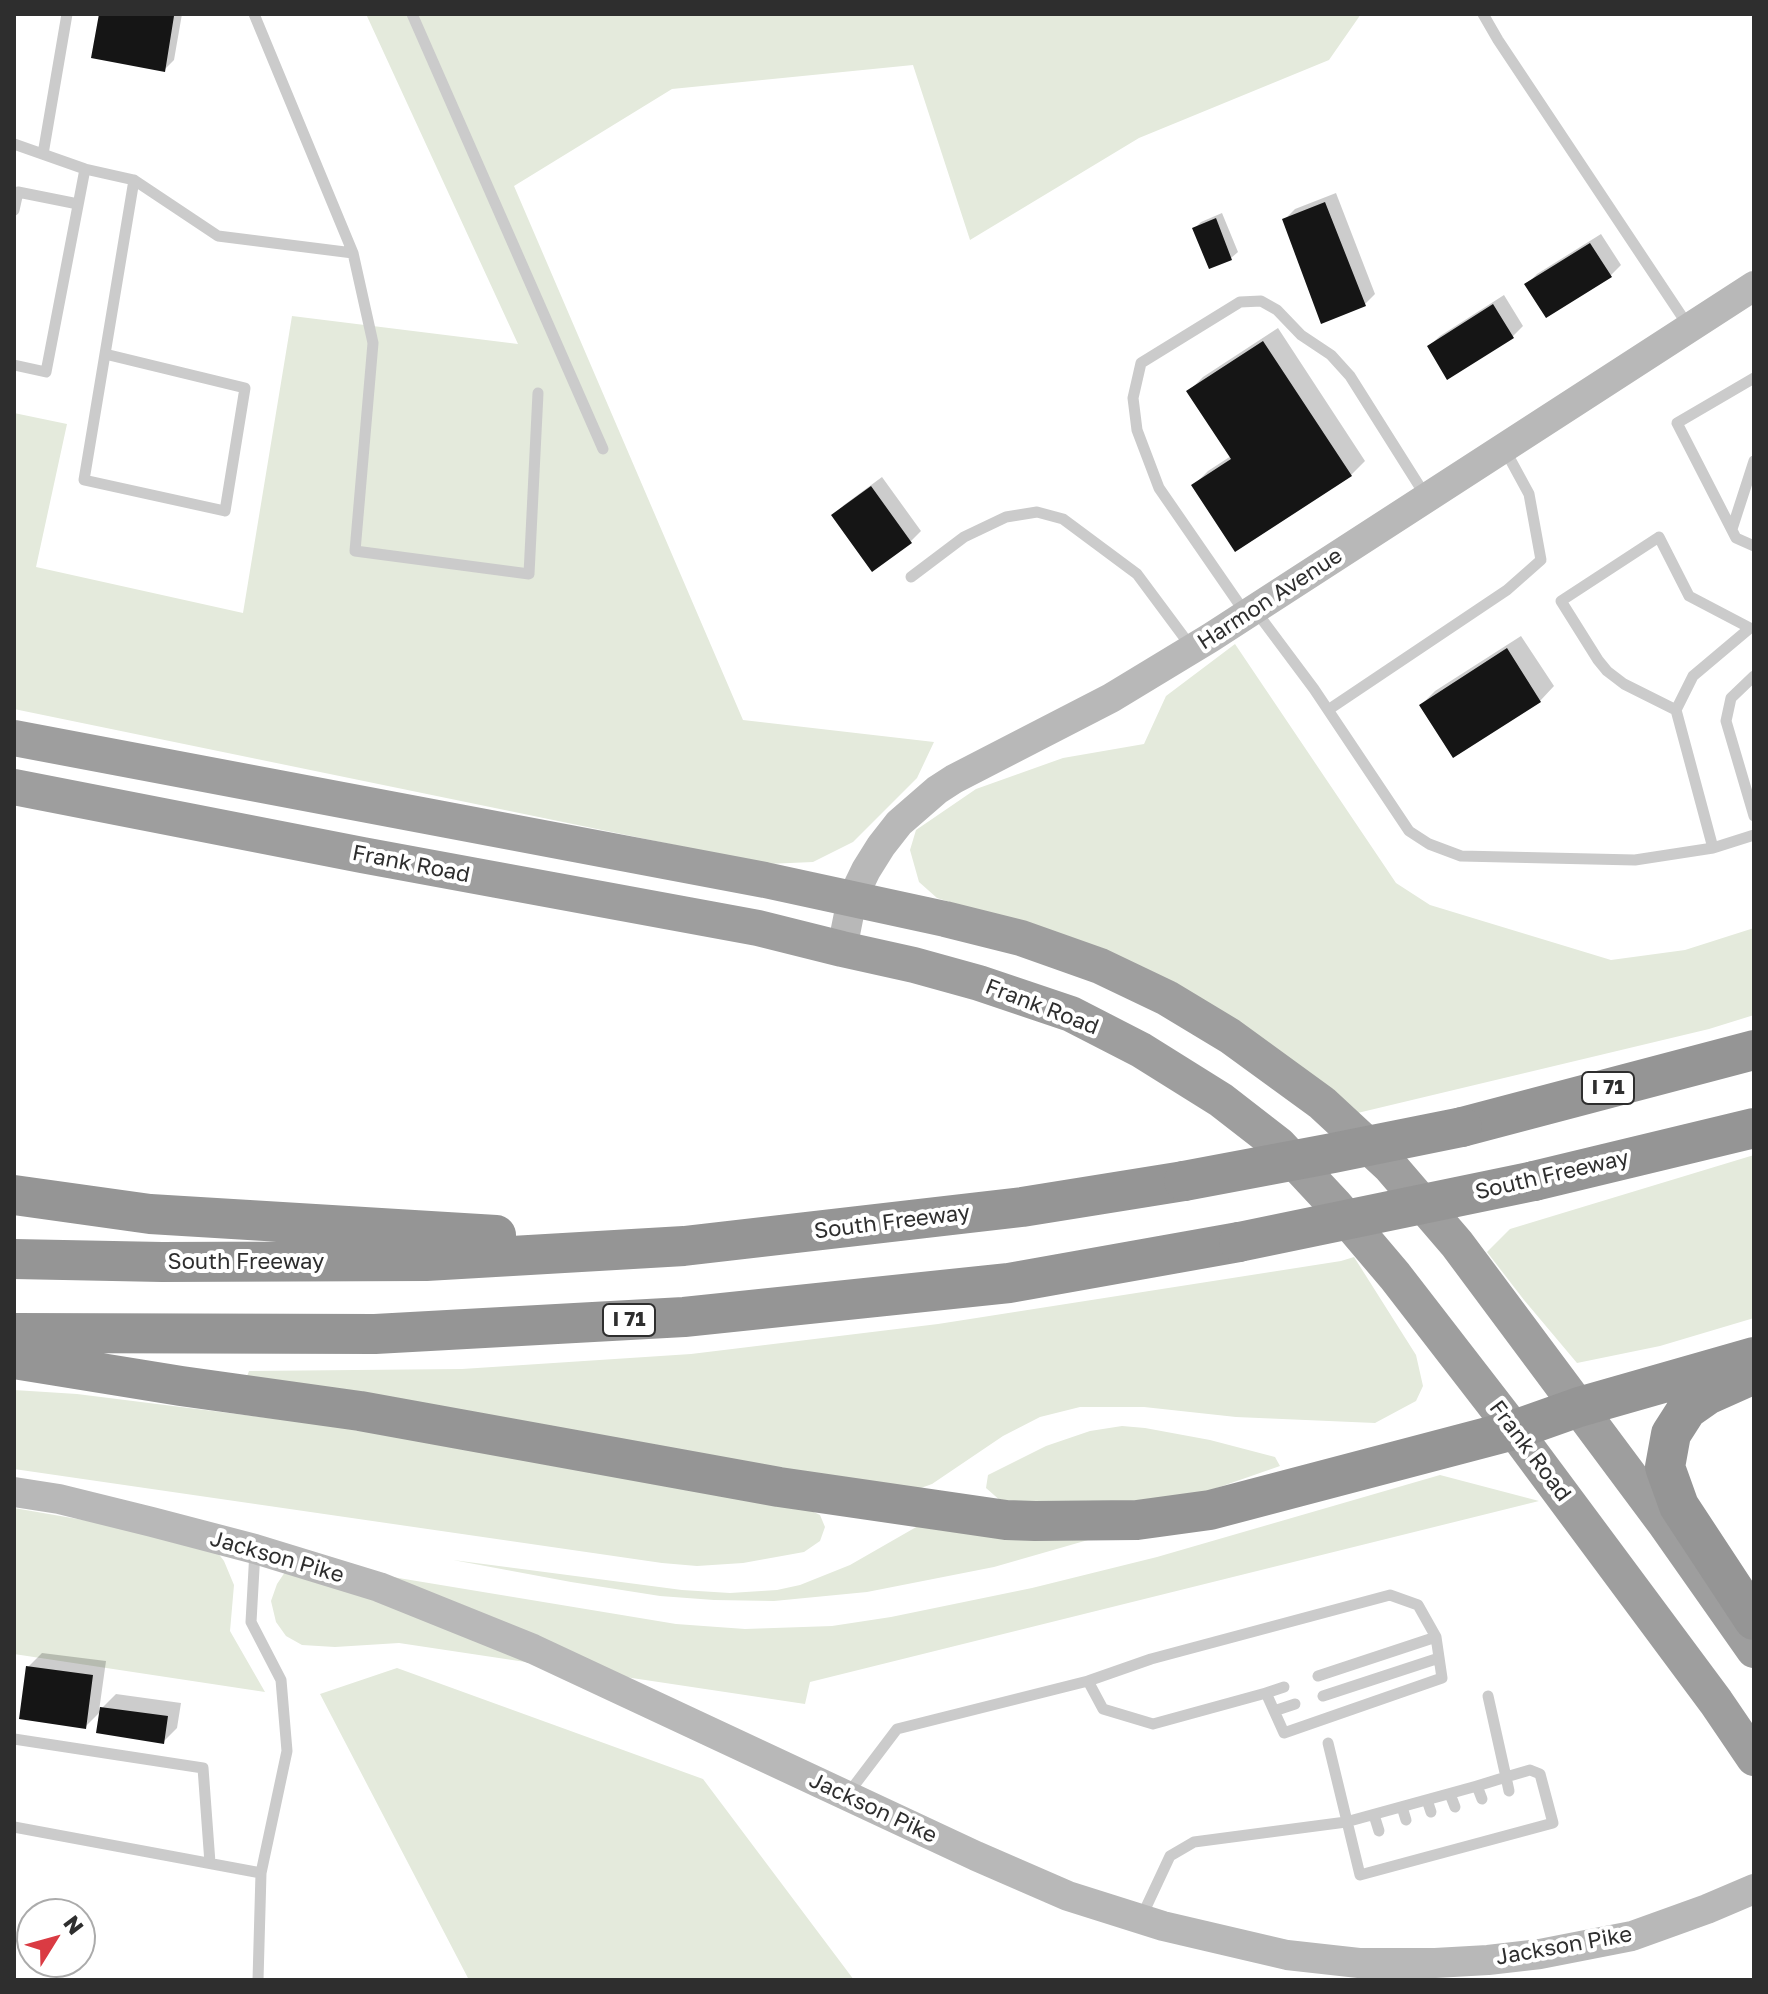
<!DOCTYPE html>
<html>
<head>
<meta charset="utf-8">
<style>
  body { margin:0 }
  #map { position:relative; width:1768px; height:1994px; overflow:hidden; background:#fff; font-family:"Golos Text",sans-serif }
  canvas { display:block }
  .frame { position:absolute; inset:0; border:16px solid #2e2e2e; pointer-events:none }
  .north { position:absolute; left:16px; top:1898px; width:80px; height:80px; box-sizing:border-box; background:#fff; border:2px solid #ababab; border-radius:50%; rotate:53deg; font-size:22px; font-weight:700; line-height:32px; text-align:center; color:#2e2e2e }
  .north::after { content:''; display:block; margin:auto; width:28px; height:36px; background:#da3b43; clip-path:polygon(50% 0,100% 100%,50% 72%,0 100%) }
</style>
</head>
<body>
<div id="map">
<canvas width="1768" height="1994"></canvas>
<div class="frame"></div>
<div class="north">N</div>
</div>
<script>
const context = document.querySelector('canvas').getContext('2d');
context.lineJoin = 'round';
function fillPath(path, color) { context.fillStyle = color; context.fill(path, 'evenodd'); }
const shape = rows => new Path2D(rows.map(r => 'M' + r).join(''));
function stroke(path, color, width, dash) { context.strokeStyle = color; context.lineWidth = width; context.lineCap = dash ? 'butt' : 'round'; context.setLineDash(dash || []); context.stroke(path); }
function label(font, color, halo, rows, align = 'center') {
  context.font = font + ' "Golos Text",sans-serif'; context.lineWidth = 8; context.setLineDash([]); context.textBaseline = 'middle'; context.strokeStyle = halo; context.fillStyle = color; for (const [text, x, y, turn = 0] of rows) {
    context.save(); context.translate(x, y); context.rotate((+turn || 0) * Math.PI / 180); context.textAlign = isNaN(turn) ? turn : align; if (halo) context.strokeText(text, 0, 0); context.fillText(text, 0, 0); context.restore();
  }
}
fillPath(shape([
  [366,14,1361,14,1329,60,1139,138,970,240,913,65,672,89,514,186,743,720,934,742,917,778,853,842,813,862,767,864,14,709,14,413,67,424,36,567,243,613,292,316,518,344],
  [1235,644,1396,883,1430,905,1611,960,1685,950,1754,928,1754,1015,1709,1029,1345,1116,1097,948,937,898,919,882,910,850,916,830,976,789,1063,758,1144,744,1166,696],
  [1754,1155,1754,1318,1660,1346,1577,1363,1524,1300,1487,1252,1510,1229],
  [1354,1257,1416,1355,1423,1386,1416,1401,1375,1423,1236,1417,1144,1407,1080,1407,1040,1417,1003,1436,932,1484,907,1493,246,1379,249,1371,462,1369,691,1354,938,1324,1341,1261],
  [14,1390,77,1394,357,1429,803,1507,820,1515,825,1527,820,1541,804,1552,743,1563,697,1566,662,1563,14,1469],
  [1122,1426,1145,1428,1210,1440,1275,1457,1280,1466,1188,1498,1120,1504,1002,1502,986,1488,988,1475,1046,1446,1090,1431],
  [1440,1475,1539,1501,810,1682,805,1704,399,1643,335,1647,302,1645,286,1636,276,1622,271,1601,277,1584,287,1569,302,1562,676,1624,745,1629,832,1626,891,1617,1032,1588,1157,1557],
  [14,1508,188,1538,211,1544,224,1561,234,1585,230,1631,265,1692,14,1654],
  [918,1526,1088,1540,994,1567,867,1592,774,1601,714,1600,660,1596,571,1582,453,1560,682,1590,730,1593,777,1590,800,1585,850,1565],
  [397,1668,703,1779,854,1980,469,1980,320,1694]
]), '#e4eadc');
fillPath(shape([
  [101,14,182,14,174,60,164,70,93,57],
  [1336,193,1375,294,1364,305,1284,220,1295,209],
  [1222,213,1238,252,1231,258,1195,228,1201,222],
  [1601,234,1621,265,1610,276,1527,284,1537,274],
  [1504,295,1523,326,1513,336,1448,377,1429,346,1440,336],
  [1278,328,1365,461,1351,475,1194,485,1208,471,1231,456,1189,391,1203,377],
  [882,477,921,531,911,541,834,515,844,505],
  [1521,636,1554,686,1540,701,1421,705,1435,691],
  [42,1653,106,1661,99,1711,116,1694,181,1703,177,1728,163,1742,102,1710,85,1727,28,1667]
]), '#0003');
fillPath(shape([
  [99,14,174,16,165,72,91,58],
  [1325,202,1366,306,1321,324,1282,219],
  [1216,218,1232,260,1209,269,1192,228],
  [1590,243,1612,277,1546,318,1524,284],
  [1493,304,1514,338,1447,380,1427,346],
  [1263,341,1352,476,1235,552,1191,485,1231,459,1186,391],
  [871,486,912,543,872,572,831,515],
  [1507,648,1541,702,1453,758,1419,705],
  [26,1666,93,1675,86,1729,19,1719],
  [100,1707,168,1716,164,1744,96,1733]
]), '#151515');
stroke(shape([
  [254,14,353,253,373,343,355,551,529,574,538,393],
  [412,14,603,449],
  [1483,14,1498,40,1689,327],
  [14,144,85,169,134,180,218,236,353,253],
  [43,154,67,14],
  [14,210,18,192,78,204],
  [105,354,245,388,225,511,84,480,134,180],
  [14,365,46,372,85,169],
  [1754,378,1677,423,1736,538,1754,546],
  [1732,529,1754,461],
  [911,577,964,537,1006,517,1037,512,1063,519,1137,574,1192,648],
  [1255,610,1314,689,1409,831,1429,844,1461,856,1635,860,1713,848,1676,710,1693,676,1750,628,1689,596,1659,537,1561,601,1598,660,1607,671,1624,684,1676,710],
  [1246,614,1159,488,1137,430,1133,398,1141,363,1240,302,1261,301,1277,310,1301,335,1331,355,1350,376,1425,495],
  [1754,676,1731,698,1726,721,1754,816],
  [1328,710,1507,590,1541,560,1529,494,1504,448],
  [1713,848,1754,835],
  [255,1551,251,1622,281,1680,287,1751,261,1873,258,1980],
  [1318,1676,1436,1637],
  [1266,1693,1284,1687],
  [1323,1696,1439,1658],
  [1274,1711,1295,1704],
  [14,1739,203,1768,210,1863],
  [1328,1743,1360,1875,1553,1823,1540,1774,1530,1770,1506,1777,1509,1791],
  [1477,1786,1482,1799],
  [1450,1794,1455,1807],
  [847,1795,897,1729,1088,1681,1151,1659,1390,1595,1418,1605,1436,1637,1442,1678,1284,1733,1266,1693,1153,1724,1103,1709,1088,1681],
  [1427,1800,1431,1812],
  [1402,1807,1406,1820],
  [1374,1815,1379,1831],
  [14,1827,261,1873],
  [1141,1918,1170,1856,1194,1842,1346,1822,1477,1786,1506,1777,1488,1696]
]), '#cbcbcb', 11);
stroke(shape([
  [842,949,852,899,866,870,881,846,899,823,937,790,954,779,1111,698,1210,638,1754,286],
  [14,1492,59,1499,152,1522,255,1549,379,1587,533,1649,976,1856,1068,1896,1163,1926,1287,1955,1359,1963,1435,1963,1488,1960,1540,1954,1632,1936,1707,1909,1754,1889]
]), '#b8b8b8', 30);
stroke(shape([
  [14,738,765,880,945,919,1021,938,1100,966,1167,998,1230,1036,1322,1103,1390,1166,1457,1244,1664,1522,1754,1650],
  [14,787,362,855,758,928,842,949,914,965,979,983,1071,1014,1141,1050,1221,1100,1279,1145,1334,1204,1395,1276,1514,1430,1716,1702,1754,1758]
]), '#9e9e9e', 36);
stroke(shape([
  [1462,1127,1754,1050],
  [1534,1181,1754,1128],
  [14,1195,150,1214,496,1235],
  [14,1259,162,1262,426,1261,684,1246,1022,1207,1184,1181],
  [14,1333,375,1334,684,1317,1009,1283,1239,1242],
  [14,1359,181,1386,360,1411,779,1487,1006,1520,1035,1521,1137,1520,1210,1510,1514,1430,1579,1407,1754,1357],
  [1745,1378,1707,1395,1687,1409,1671,1434,1665,1467,1679,1506,1754,1620]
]), '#959595', 40);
stroke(shape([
  [1184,1181,1333,1153,1462,1127],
  [1239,1242,1534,1181]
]), '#959595', 40);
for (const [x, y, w] of [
  [1608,1088,52],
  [629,1320,52]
]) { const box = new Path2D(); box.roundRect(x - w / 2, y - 16, w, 32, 6); context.fillStyle = '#fff'; context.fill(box); stroke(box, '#2e2e2e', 2); }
label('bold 20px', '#2e2e2e', null, [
  ["I 71",1608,1088],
  ["I 71",629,1320]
]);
label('22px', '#2e2e2e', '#fff', [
  ["Harmon Avenue",1270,599,-33],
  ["Frank Road",411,864,11],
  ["Frank Road",1042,1007,21],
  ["South Freeway",1552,1175,-13],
  ["South Freeway",892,1222,-7],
  ["South Freeway",246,1262],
  ["Frank Road",1530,1451,53],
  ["Jackson Pike",277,1557,16],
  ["Jackson Pike",873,1808,25],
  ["Jackson Pike",1564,1946,-10]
]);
</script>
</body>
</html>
